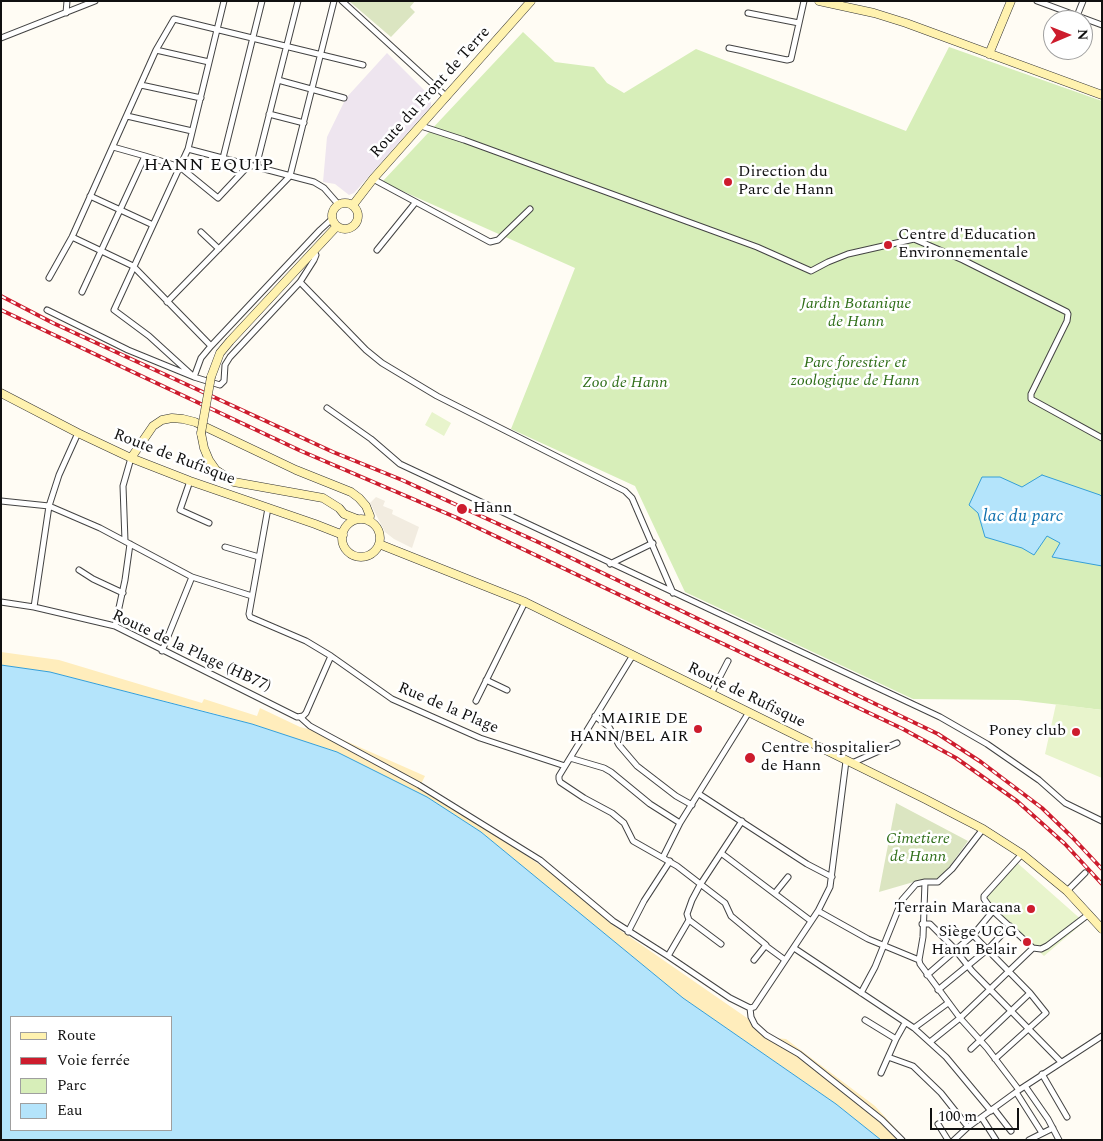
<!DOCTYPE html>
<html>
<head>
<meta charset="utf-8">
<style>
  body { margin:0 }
  #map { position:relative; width:1103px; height:1141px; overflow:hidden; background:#fffcf4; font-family:Spectral,serif }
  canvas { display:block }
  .frame { position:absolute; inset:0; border:2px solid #101010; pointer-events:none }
  .legend { position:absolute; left:10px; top:1016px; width:162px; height:115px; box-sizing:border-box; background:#fff; border:1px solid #9f9f9f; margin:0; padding:6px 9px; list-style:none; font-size:15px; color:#101010 }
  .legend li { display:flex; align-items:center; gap:10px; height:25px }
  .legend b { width:25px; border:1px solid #9f9f9f }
  .north { position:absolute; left:1043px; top:10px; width:50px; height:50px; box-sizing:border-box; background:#fff; border:1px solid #9f9f9f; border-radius:50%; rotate:89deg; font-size:14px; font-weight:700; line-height:20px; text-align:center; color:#101010 }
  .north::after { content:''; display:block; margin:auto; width:18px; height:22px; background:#cd1c2d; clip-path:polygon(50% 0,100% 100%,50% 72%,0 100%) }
  .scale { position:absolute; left:930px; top:1108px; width:89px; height:22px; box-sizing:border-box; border:2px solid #101010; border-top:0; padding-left:6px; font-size:15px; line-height:18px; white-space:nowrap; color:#101010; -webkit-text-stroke:4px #fff; paint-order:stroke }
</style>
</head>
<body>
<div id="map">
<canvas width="1103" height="1141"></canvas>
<div class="frame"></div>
<ul class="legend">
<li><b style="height:6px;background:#fff2af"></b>Route</li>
<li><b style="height:6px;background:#cd1c2d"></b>Voie ferrée</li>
<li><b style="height:14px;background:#d7eeb9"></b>Parc</li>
<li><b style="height:14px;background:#b4e4fb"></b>Eau</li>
</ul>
<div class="north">N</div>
<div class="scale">100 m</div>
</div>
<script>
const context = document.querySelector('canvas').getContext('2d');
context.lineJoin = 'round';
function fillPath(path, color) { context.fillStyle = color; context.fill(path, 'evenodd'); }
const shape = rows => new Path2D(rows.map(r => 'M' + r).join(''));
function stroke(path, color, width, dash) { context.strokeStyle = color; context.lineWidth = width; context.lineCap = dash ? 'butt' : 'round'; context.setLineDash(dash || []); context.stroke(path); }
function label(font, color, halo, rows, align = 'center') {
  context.font = font + ' Spectral,serif'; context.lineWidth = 5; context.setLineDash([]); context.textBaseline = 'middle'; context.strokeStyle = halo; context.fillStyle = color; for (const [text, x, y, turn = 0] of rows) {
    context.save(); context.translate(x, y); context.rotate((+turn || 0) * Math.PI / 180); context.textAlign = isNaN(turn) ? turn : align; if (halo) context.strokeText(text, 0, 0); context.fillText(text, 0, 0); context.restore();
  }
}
fillPath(shape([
  [387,53,431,97,431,106,354,193,349,195,335,184,323,182,327,137,346,98]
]), '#eee5ef');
fillPath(shape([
  [523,32,555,62,594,67,607,83,624,93,696,49,906,131,949,47,1102,101,1102,710,1018,700,913,699,685,592,635,486,511,429,575,268,382,182]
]), '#d7eeb9');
fillPath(shape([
  [1,652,59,660,202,703,204,699,257,716,260,708,300,727,332,735,425,776,421,784,448,801,550,872,614,926,776,1038,786,1039,875,1106,906,1140,881,1140,836,1104,683,998,481,832,427,797,337,752,252,724,220,715,50,672,1,665]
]), '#ffedbc');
fillPath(shape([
  [349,1,415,1,410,7,415,12,391,37],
  [896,803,968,841,939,881,917,881,879,892]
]), '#dbe5c1');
fillPath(shape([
  [432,412,451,423,444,436,425,425],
  [1056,704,1102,710,1102,778,1045,754],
  [1014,860,1084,922,1044,956,980,897]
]), '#e8f4cc');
fillPath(shape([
  [376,497,385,501,383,506,393,510,392,514,419,527,412,548,394,539,385,532,370,503]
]), '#f2ece0');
const water = shape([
  [1042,475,1100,495,1102,497,1102,566,1052,557,1060,543,1047,536,1034,555,1022,548,985,537,978,513,969,505,982,477,1000,477,1022,487,1042,475],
  [1,665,50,672,252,724,337,752,427,797,481,832,683,998,836,1104,881,1140,1,1140,1,665],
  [11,1017,171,1017,171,1130,11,1130,11,1017]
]);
fillPath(water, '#b4e4fb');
stroke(water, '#359fd8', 1);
const street = shape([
  [342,1,447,97],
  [1037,1,1102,25],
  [66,13,67,1],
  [748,13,799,23],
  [1077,16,1083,1],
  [1,38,95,1],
  [729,48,787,60,791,59,804,1],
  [156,50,209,62],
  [278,80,344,98],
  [141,85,201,98],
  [269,114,304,123],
  [127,116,192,131],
  [421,126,464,140,757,247,811,271,828,262,848,254,914,239,963,260,1067,312,1068,314,1067,321,1031,394,1031,399,1102,438],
  [113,147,145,156],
  [188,149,314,182,324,188,338,204],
  [223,158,262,1],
  [256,167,298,1],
  [373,179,490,242,498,240,530,209],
  [90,196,153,225],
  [201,232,219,249],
  [72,237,133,266,211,346],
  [377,250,415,203],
  [49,278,72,237,156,50,174,19,363,65],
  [300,282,366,350,382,363,437,396,625,491,632,498,673,593],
  [82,292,145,156,180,167,218,198,249,165],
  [167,302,290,176,334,1],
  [47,310,128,350,194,377,220,385,224,381,225,365,230,357,300,282,314,260,316,255,313,251],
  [194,377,149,336,114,310,188,149,224,1],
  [194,377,201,358,211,346,320,230,332,219],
  [327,408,371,439,400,464,940,717,987,744,1039,780,1065,803,1102,821],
  [190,481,180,510,209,523],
  [1,501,49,506,100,528,192,577,252,596],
  [268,508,249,614,250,617,306,641,331,656,392,699,480,738,565,766],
  [125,541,123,486,131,458],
  [225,547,259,557],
  [610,564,653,543],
  [79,570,93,579,123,593],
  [1,602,34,607,115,626,297,717,303,716,306,713,331,656],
  [34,607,49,506,59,475,78,433],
  [115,626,125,580,130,544],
  [162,651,192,577],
  [633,655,559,776,559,779,560,782,584,798,612,813,624,823,633,841,677,866,725,903,731,916,766,945,754,960],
  [486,680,507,690],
  [711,694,728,661],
  [476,701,525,602],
  [595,716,609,727,619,745,637,766,676,796,692,805],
  [300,717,310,726,419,785,540,860,613,921,668,956,730,998,750,1008,754,1007,818,911,830,887,846,761],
  [570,758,604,768,611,772,650,804,680,823],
  [852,763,897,743],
  [699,794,807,864,832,877],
  [721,853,811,921],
  [1022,854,984,896,984,899,993,911,1033,948,1041,949,1047,946,1089,914],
  [663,857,680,823,749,712],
  [925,882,923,937,919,960,920,964,960,1018,987,1048,1019,1090],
  [1067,891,1085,873],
  [775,893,788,877],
  [818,911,868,939,919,960],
  [922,924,930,924,953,947,972,971,1061,1062],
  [628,932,644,901,670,861],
  [973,935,1030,993,1046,1013,995,1059],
  [721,944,689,920,687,914,692,900,700,885,742,821],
  [766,946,785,960],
  [794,948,914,1028,946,1057,991,1111],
  [668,956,689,920],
  [927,975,973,935,993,911],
  [938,990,988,949,1010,926],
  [861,993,875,967,902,900,916,884,925,882,938,882,952,869,983,829],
  [750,1008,751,1017,755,1025,766,1035,799,1054,882,1120,902,1140],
  [865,1020,896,1039],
  [914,1028,948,1003],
  [930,1042,960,1018,1033,948],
  [971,1049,1030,993],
  [888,1057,913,1066,941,1093,968,1127],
  [881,1073,896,1039,905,1023],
  [1042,1074,1067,1117],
  [1025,1086,1048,1119,1059,1140],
  [1016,1092,1042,1133],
  [994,1109,1011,1131],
  [982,1118,996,1140],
  [938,1124,948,1140],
  [954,1140,968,1127,1019,1090,1102,1036],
  [1029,1140,1053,1128]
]);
const secondary = shape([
  [819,1,874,13,906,23,1102,95],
  [989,54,1011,1],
  '332 216a13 13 0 1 1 26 0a13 13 0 1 1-26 0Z',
  [353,205,373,179,531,1],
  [211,377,220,353,230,341,337,226],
  [1,393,78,433,131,458,190,481,315,524,343,535],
  [201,433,204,448,209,460,216,470,234,482,323,498,339,508,344,514,357,519],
  [131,458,153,426,162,420,172,418,183,419,195,422,296,470,351,492,359,498,366,506,370,516,369,521],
  '342 538a19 19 0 1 1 38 0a19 19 0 1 1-38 0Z',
  [379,544,525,602,925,799,983,829,1022,854,1067,891,1102,929]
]);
stroke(street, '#434343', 7);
stroke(secondary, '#323232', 9);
stroke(street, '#fff', 5);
stroke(secondary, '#fff2af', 8);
const rail = shape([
  [1,296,53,323,333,452,402,480,540,543,938,734,981,762,1042,808,1072,837,1102,869],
  [1,310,301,451,455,517,903,729,956,758,1017,801,1065,844,1102,884]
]);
stroke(rail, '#cd1c2d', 4);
stroke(rail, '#fff', 2, [5.5]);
const secondaryBridge = shape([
  [201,433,211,377]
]);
stroke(secondaryBridge, '#323232', 9, []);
stroke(secondaryBridge, '#fff2af', 8);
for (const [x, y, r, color] of [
  [728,182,5,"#cd1c2d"],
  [888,245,5,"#cd1c2d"],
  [462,509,6,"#cd1c2d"],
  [698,729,5,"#cd1c2d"],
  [1076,732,5,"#cd1c2d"],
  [750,758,6,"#cd1c2d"],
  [1031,909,5,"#cd1c2d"],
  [1027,942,5,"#cd1c2d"]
]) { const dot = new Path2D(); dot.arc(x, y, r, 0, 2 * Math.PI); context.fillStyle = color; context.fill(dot); stroke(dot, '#fff', 2); }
label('16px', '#101010', '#fff', [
  ["Route du Front de Terre",431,93,-48],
  ["Route de Rufisque",174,458,21],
  ["Route de la Plage (HB77)",191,652,25],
  ["Route de Rufisque",746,696,26],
  ["Rue de la Plage",448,709,23]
]);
label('16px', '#101010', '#fff', [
  ["Direction du",738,173],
  ["Parc de Hann",738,191],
  ["Centre d'Education",898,236],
  ["Environnementale",898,254],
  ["Hann",473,509],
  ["MAIRIE DE",688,720,"right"],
  ["HANN/BEL AIR",688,738,"right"],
  ["Poney club",1066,732,"right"],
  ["Centre hospitalier",761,749],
  ["de Hann",761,767],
  ["Terrain Maracana",1021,909,"right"],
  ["Siège UCG",1017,933,"right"],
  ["Hann Belair",1017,951,"right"]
], 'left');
label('italic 16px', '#306f1a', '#fff', [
  ["Jardin Botanique",856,305],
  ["de Hann",856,323],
  ["Parc forestier et",855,364],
  ["zoologique de Hann",855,382],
  ["Zoo de Hann",625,384],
  ["Cimetiere",918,840],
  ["de Hann",918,858]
]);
context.letterSpacing = '1px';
label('18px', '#101010', '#fff', [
  ["HANN EQUIP",209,166]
]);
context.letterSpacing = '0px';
label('italic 18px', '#0e70ae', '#fff', [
  ["lac du parc",1023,517]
]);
</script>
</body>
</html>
